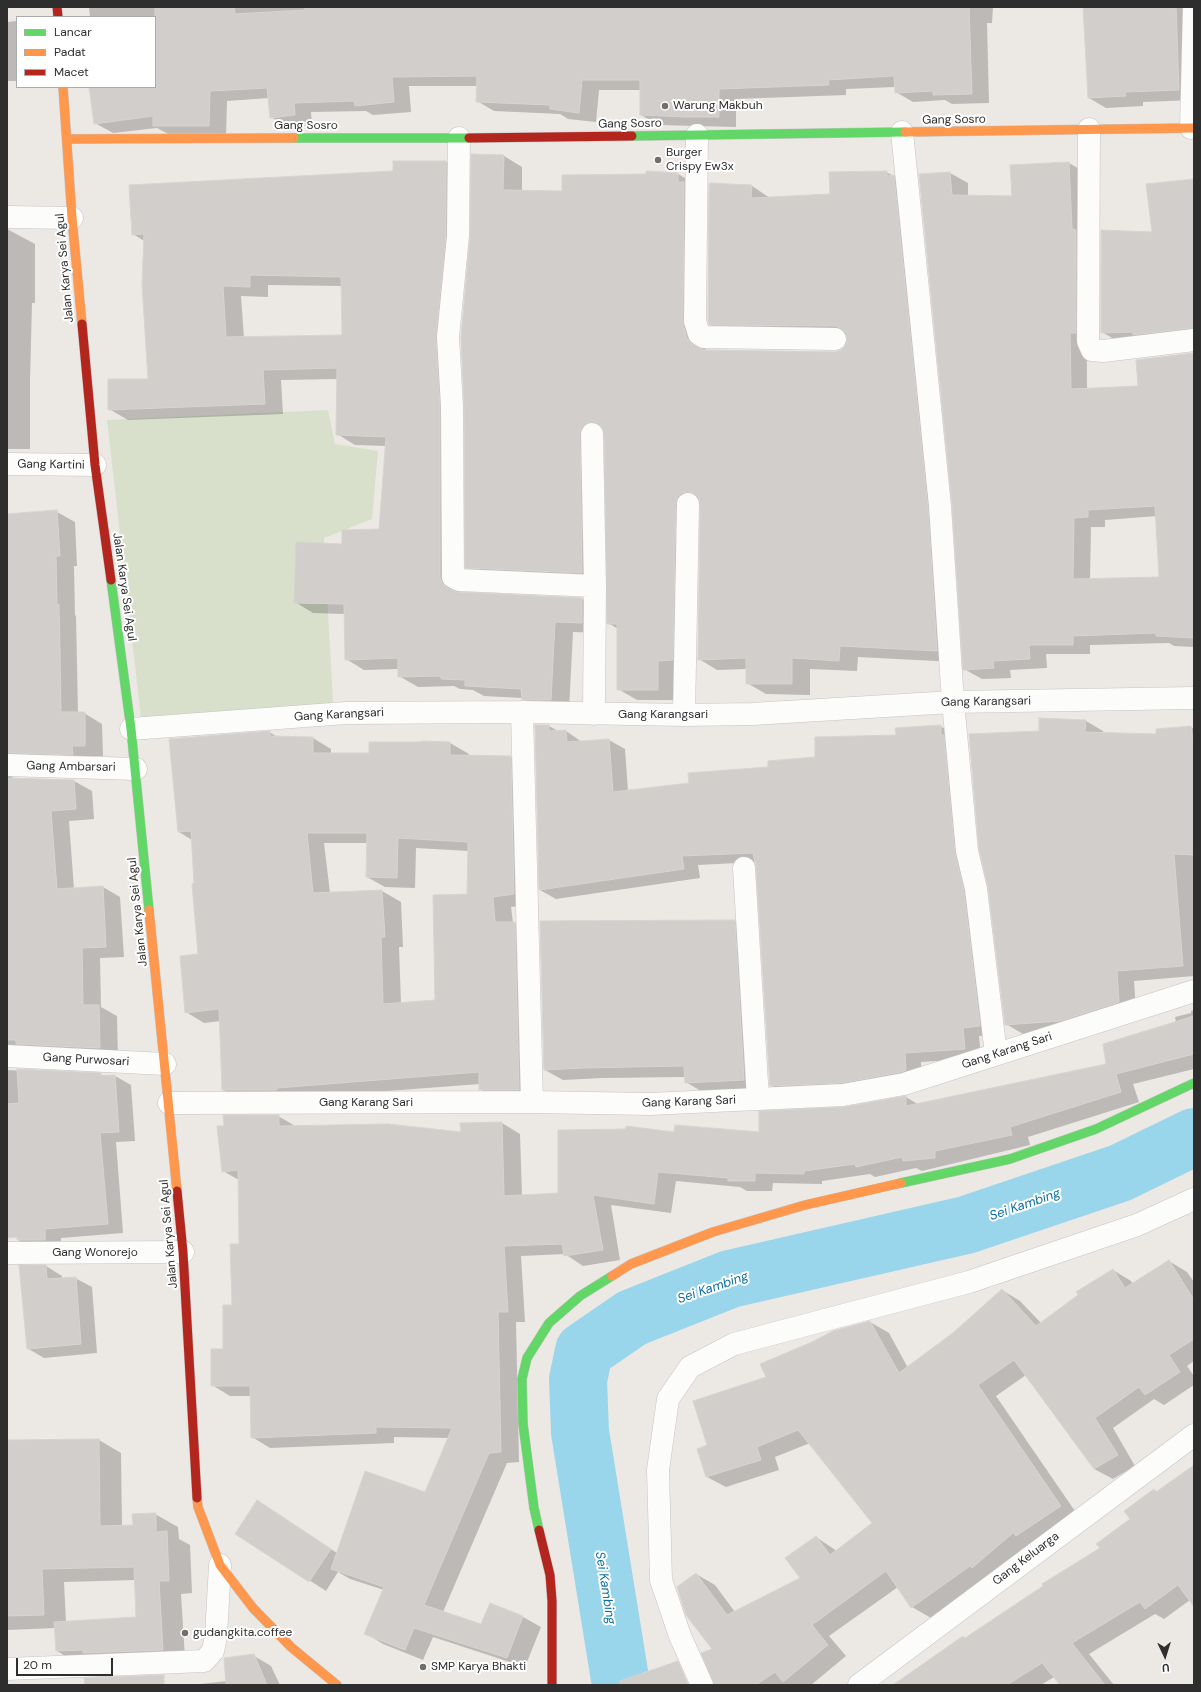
<!DOCTYPE html>
<html>
<head>
<meta charset="utf-8">
<style>
  body { margin:0 }
  #map { position:relative; width:1201px; height:1692px; overflow:hidden; background:#ece8e4; font-family:"DM Sans",sans-serif }
  canvas { display:block }
  .frame { position:absolute; inset:0; border:8px solid #2e2e2e; pointer-events:none }
  .legend { position:absolute; left:16px; top:16px; width:140px; height:72px; box-sizing:border-box; background:#fff; border:1px solid #ababab; margin:0; padding:5px 7px; list-style:none; font-size:12px; color:#2e2e2e }
  .legend li { display:flex; align-items:center; gap:8px; height:20px }
  .legend b { width:20px; border:1px solid #ababab }
  .north { position:absolute; left:1145px; top:1636px; width:40px; height:40px; -webkit-text-stroke:3px #fff; paint-order:stroke; rotate:176deg; font-size:11px; font-weight:700; line-height:16px; text-align:center; color:#2e2e2e }
  .north::after { content:''; display:block; margin:auto; width:14px; height:18px; background:#2e2e2e; clip-path:polygon(50% 0,100% 100%,50% 72%,0 100%) }
  .scale { position:absolute; left:16px; top:1658px; width:97px; height:18px; box-sizing:border-box; border:2px solid #2e2e2e; border-top:0; padding-left:5px; font-size:12px; line-height:14px; white-space:nowrap; color:#2e2e2e; -webkit-text-stroke:3px #fff; paint-order:stroke }
</style>
</head>
<body>
<div id="map">
<canvas width="1201" height="1692"></canvas>
<div class="frame"></div>
<ul class="legend">
<li><b style="height:5px;background:#63d668"></b>Lancar</li>
<li><b style="height:5px;background:#ff974d"></b>Padat</li>
<li><b style="height:5px;background:#b3261e"></b>Macet</li>
</ul>
<div class="north">U</div>
<div class="scale">20 m</div>
</div>
<script>
const context = document.querySelector('canvas').getContext('2d');
context.lineJoin = 'round';
function fillPath(path, color) { context.fillStyle = color; context.fill(path, 'evenodd'); }
const shape = rows => new Path2D(rows.map(r => 'M' + r).join(''));
function stroke(path, color, width, dash) { context.strokeStyle = color; context.lineWidth = width; context.lineCap = dash ? 'butt' : 'round'; context.setLineDash(dash || []); context.stroke(path); }
function label(font, color, halo, rows, align = 'center') {
  context.font = font + ' "DM Sans",sans-serif'; context.lineWidth = 4; context.setLineDash([]); context.textBaseline = 'middle'; context.strokeStyle = halo; context.fillStyle = color; for (const [text, x, y, turn = 0] of rows) {
    context.save(); context.translate(x, y); context.rotate((+turn || 0) * Math.PI / 180); context.textAlign = isNaN(turn) ? turn : align; if (halo) context.strokeText(text, 0, 0); context.fillText(text, 0, 0); context.restore();
  }
}
fillPath(shape([
  [328,410,335,444,378,451,372,519,324,538,333,704,141,718,107,420]
]), '#d8e0cc');
fillPath(shape([
  [89,7,993,7,992,23,987,23,989,103,952,104,945,100,913,102,896,92,895,87,846,89,846,95,736,99,736,127,658,125,641,115,641,90,599,90,596,122,568,119,560,114,494,111,477,101,478,86,409,86,411,112,373,115,366,111,311,112,312,125,288,127,271,117,269,98,227,101,226,136,172,136,157,128,113,133,95,123,90,87,155,87,155,17,90,17],
  [1084,7,1194,7,1194,100,1143,102,1143,106,1106,108,1089,98],
  [17,21,17,81,7,81,7,22],
  [504,156,522,167,522,191,563,192,678,174,697,185,701,336,706,351,835,352,842,351,846,346,848,337,729,335,710,324,752,186,770,198,831,195,886,172,905,182,955,662,858,657,857,671,810,669,810,695,766,694,747,683,747,669,717,670,699,659,702,503,696,508,676,700,637,700,618,689,618,629,608,623,605,433,600,438,601,583,485,578,466,567],
  [446,162,464,172,453,349,458,589,460,594,582,599,600,609,600,633,573,632,569,710,541,709,522,698,484,696,473,690,460,689,454,686,418,687,399,676,399,669,364,670,346,659,345,614,313,613,295,602,380,530,386,446,355,445,337,434,338,379,281,380,283,414,128,420,109,409,149,380,144,241,133,234,394,172],
  [268,285,342,286,343,336,244,338,241,296,268,297],
  [1069,163,1086,173,1087,389,1139,386,1194,354,1194,647,1174,646,1169,643,1090,645,1090,654,1046,654,1047,668,1010,670,1011,678,982,679,964,669,953,505,920,175,950,173,968,183,968,196,1013,197],
  [1157,516,1160,578,1090,580,1091,527,1105,527,1105,520],
  [1194,180,1194,339,1119,342,1102,332,1153,233],
  [7,229,35,244,35,303,32,303,30,381,30,449,7,449],
  [57,512,75,522,77,566,74,566,75,615,76,616,78,713,84,713,102,724,103,756,90,756,90,764,12,776,13,779,74,781,92,791,94,819,69,821,74,889,103,887,120,897,124,957,100,958,101,1007,117,1016,118,1058,7,1053,7,515],
  [1086,721,1103,731,1103,733,1158,735,1157,730,1191,727,1194,729,1194,976,1134,981,1136,1011,1078,1030,1023,1034,1006,1024,1040,732],
  [549,726,558,731,566,731,582,742,609,740,625,749,628,791,690,783,770,768,816,758,940,726,957,735,996,1035,979,1036,981,1058,921,1062,922,1080,787,1095,771,1085,756,862,698,865,700,878,556,899,540,890],
  [269,732,278,737,313,738,331,749,331,754,370,754,421,743,422,742,450,743,469,754,468,756,510,757,529,768,532,904,511,907,513,923,533,933,537,1100,499,1100,480,1089,480,1084,295,1098,242,1100,223,1090,221,1021,204,1023,186,1012,199,955,192,840,179,832],
  [324,843,368,843,367,877,385,887,415,888,416,848,469,851,468,895,436,1001,401,1003,399,947,403,947,401,902,382,891,330,893],
  [734,921,753,932,762,1090,704,1093,686,1082,685,1077,602,1078,563,1080,545,1070],
  [1194,1010,1194,1069,1133,1084,1139,1102,1028,1137,1030,1145,922,1171,916,1168,875,1177,870,1174,822,1181,822,1184,773,1183,772,1191,747,1191,740,1187,676,1181,671,1213,611,1205,620,1260,583,1266,565,1254,521,1256,525,1322,516,1322,519,1462,507,1463,443,1612,482,1626,490,1604,523,1617,541,1627,525,1667,433,1637,423,1660,383,1644,365,1633,384,1590,350,1579,338,1572,326,1591,236,1533,273,1511,337,1553,425,1493,449,1438,394,1437,394,1443,270,1448,252,1437,251,1396,230,1396,212,1385,224,1350,233,1306,240,1245,239,1180,223,1171,278,1116,297,1127,462,1133,461,1124,502,1123,520,1134,522,1196,560,1194,675,1133,760,1133,844,1108,906,1097,919,1105,1107,1065,1176,1022,1175,1017,1191,1013,1191,1011],
  [7,1070,115,1076,131,1085,135,1141,116,1142,123,1233,61,1238,61,1249,34,1249,18,1240,7,1199],
  [1169,1261,1187,1272,1194,1282,1194,1361,1187,1366,1194,1376,1194,1385,1164,1405,1154,1399,1113,1428,1135,1466,1113,1479,1094,1469,1026,1375,996,1396,1079,1517,988,1576,931,1618,912,1607,898,1587,829,1636,846,1656,811,1685,717,1685,713,1650,696,1574,715,1585,735,1612,801,1578,816,1537,837,1551,873,1523,810,1443,775,1457,779,1470,726,1487,707,1477,698,1449,708,1446,767,1378,870,1322,889,1333,908,1368,954,1333,1002,1290,1020,1301,1041,1323,1113,1270,1131,1281,1133,1284],
  [46,1266,62,1276,62,1279,75,1278,92,1287,97,1353,44,1358,27,1348],
  [99,1440,121,1453,122,1526,134,1526,155,1514,178,1527,179,1539,190,1545,192,1593,181,1594,185,1658,79,1664,57,1651,56,1628,7,1630,7,1441],
  [136,1580,137,1618,66,1622,64,1582],
  [1194,1466,1194,1604,1190,1600,1164,1619,1155,1614,1089,1654,1114,1685,1061,1685,1054,1677,1041,1685,923,1685,966,1639,1101,1549,1131,1519,1154,1490,1158,1492],
  [254,1656,271,1666,280,1685,192,1685,227,1681]
]), '#0003');
stroke(shape([
  [621,1685,580,1432,578,1380,584,1351,632,1318,730,1279,966,1225,1120,1173,1194,1137]
]), '#99d6ec', 58);
const building = shape([
  [155,7,234,7,235,14,305,10,305,7,969,7,972,94,933,95,933,91,895,93,894,76,828,80,829,85,719,89,719,117,687,117,640,115,640,80,582,80,579,113,550,109,550,105,476,102,477,76,392,77,394,102,355,106,354,101,294,103,295,115,270,118,267,88,210,91,209,126,153,126,153,116,94,124,89,87,155,87,155,7],
  [1083,7,1176,7,1179,90,1125,92,1126,96,1088,98,1083,7],
  [471,154,504,155,503,190,562,191,562,175,646,174,646,171,678,173,678,182,684,182,683,324,687,338,692,344,704,350,835,352,841,350,845,346,847,340,846,333,841,328,835,326,709,325,708,319,709,183,752,185,751,198,830,194,829,172,887,171,887,176,894,175,928,507,937,651,840,646,839,661,792,658,792,684,746,684,746,658,698,660,700,504,699,498,695,494,688,492,682,493,678,497,676,504,673,660,658,661,658,690,617,690,617,624,607,624,604,434,602,427,598,423,592,422,585,424,581,428,580,434,582,573,465,568,464,406,461,337,470,237,471,154],
  [393,161,446,161,446,235,436,338,440,406,440,577,442,583,447,588,458,592,582,598,582,623,555,622,551,700,522,700,521,689,465,686,465,680,441,679,441,676,398,677,398,658,345,660,344,604,294,603,296,542,342,544,342,530,379,529,386,437,336,435,337,368,263,370,265,404,108,410,108,379,148,379,142,284,144,234,132,235,129,185,393,171,393,161],
  [250,275,341,277,342,335,226,337,223,286,250,287,250,275],
  [1069,162,1072,229,1076,230,1076,333,1070,333,1071,389,1138,386,1136,360,1194,353,1194,638,1156,636,1156,633,1073,636,1073,645,1029,645,1030,659,993,661,994,668,963,670,952,505,919,174,950,172,952,195,1012,196,1010,165,1069,162],
  [1155,506,1159,577,1073,579,1074,518,1088,517,1088,510,1155,506],
  [1194,179,1194,328,1133,335,1133,332,1101,333,1101,230,1152,232,1146,184,1194,179],
  [57,510,60,556,56,556,57,605,59,604,60,652,61,712,85,712,85,746,72,746,73,755,7,753,7,514,57,510],
  [1039,718,1086,720,1085,732,1156,734,1156,729,1191,726,1194,750,1194,855,1174,854,1183,966,1117,971,1119,1002,1060,1021,1005,1025,988,887,979,849,969,734,1039,731,1039,718],
  [535,725,549,725,549,731,566,730,567,742,609,739,613,792,689,783,688,773,768,767,768,761,815,757,815,737,896,735,895,728,941,725,941,735,944,735,955,852,964,891,980,1026,963,1028,965,1049,905,1053,906,1070,901,1072,842,1083,770,1086,756,867,753,853,682,856,684,869,539,890,535,725],
  [270,731,270,736,313,737,313,753,369,753,369,742,421,742,421,741,450,742,450,755,511,756,514,894,493,897,495,922,515,922,519,1090,479,1090,479,1072,277,1088,277,1090,222,1090,219,1009,185,1013,180,956,198,954,192,884,194,883,191,831,178,832,169,739,270,731],
  [307,833,367,833,366,877,397,878,398,838,468,842,467,894,433,895,435,1000,383,1004,381,937,385,937,382,890,313,893,307,833],
  [7,778,74,780,76,809,51,811,57,889,103,886,106,947,82,948,83,1005,99,1005,100,1048,16,1044,16,1040,7,1040,7,778],
  [735,920,744,1080,685,1083,684,1066,583,1068,544,1070,540,921,735,920],
  [1194,1016,1194,1054,1116,1074,1121,1092,1010,1127,1012,1135,935,1151,935,1158,903,1161,902,1157,856,1167,855,1164,804,1171,804,1174,755,1173,755,1181,728,1181,728,1178,658,1172,654,1204,593,1195,603,1250,564,1256,562,1244,504,1246,508,1312,498,1312,501,1452,489,1453,424,1605,481,1624,490,1603,523,1616,507,1658,414,1628,405,1650,364,1634,384,1587,331,1569,365,1471,425,1492,452,1428,376,1427,376,1433,251,1438,250,1386,211,1386,211,1349,223,1349,223,1305,232,1305,230,1244,239,1244,238,1170,222,1172,217,1126,224,1126,223,1115,279,1115,279,1126,388,1124,461,1132,460,1123,502,1122,504,1196,558,1193,558,1130,626,1129,626,1126,674,1132,675,1125,759,1132,759,1111,844,1107,906,1096,906,1106,1106,1064,1103,1044,1194,1016],
  [17,1069,101,1073,101,1076,115,1075,119,1132,100,1133,108,1224,45,1229,45,1240,17,1240,17,1237,7,1238,7,1104,19,1103,17,1069],
  [1169,1260,1194,1300,1194,1339,1169,1355,1180,1372,1145,1395,1139,1387,1095,1418,1118,1455,1094,1469,1014,1360,978,1385,1061,1506,1016,1536,1013,1533,972,1568,970,1566,911,1608,886,1571,812,1625,828,1645,783,1682,775,1672,756,1685,714,1685,701,1653,712,1649,686,1615,677,1587,696,1573,727,1615,800,1578,785,1558,816,1536,830,1555,872,1523,798,1430,757,1447,761,1460,706,1477,697,1449,707,1445,693,1401,766,1377,760,1364,812,1342,833,1331,870,1321,899,1373,954,1332,1002,1289,1036,1326,1078,1295,1076,1292,1113,1269,1125,1288,1169,1260],
  [19,1265,46,1265,47,1279,76,1277,81,1344,27,1349,19,1265],
  [99,1439,100,1526,133,1525,132,1514,156,1513,156,1532,167,1531,169,1581,159,1581,163,1650,83,1653,83,1650,56,1651,54,1622,136,1617,134,1567,42,1569,44,1615,7,1616,7,1440,99,1439],
  [1194,1465,1194,1607,1178,1585,1145,1609,1140,1602,1072,1643,1105,1685,1060,1685,1042,1663,1007,1685,893,1685,963,1636,965,1638,1043,1586,1042,1584,1100,1548,1096,1544,1130,1519,1124,1511,1154,1489,1156,1492,1194,1465],
  [257,1500,331,1549,309,1582,235,1534,257,1500],
  [254,1654,267,1685,226,1685,224,1658,254,1654],
  [678,1661,688,1685,621,1685,620,1681,678,1661],
  [164,1675,164,1685,85,1685,84,1678,164,1675]
]);
fillPath(building, '#d1cecb');
stroke(building, '#d7d4d0', 1);
const street = shape([
  [1191,128,1194,7],
  [1089,129,1088,341,1092,350,1103,351,1194,340],
  [902,132,940,506,953,702,967,851,976,889,996,1054],
  [697,135,695,321,699,334,704,337,835,339],
  [459,138,458,236,448,337,452,406,453,577,459,580,595,586],
  [7,217,72,218],
  [592,434,595,586,594,714],
  [7,464,95,465],
  [522,712,532,1102],
  [684,715,688,504],
  [131,729,346,713,522,712,684,715,752,714,953,702,1194,698],
  [7,765,136,769],
  [744,868,758,1099],
  [7,1056,165,1064],
  [169,1103,532,1102,650,1104,843,1095,904,1084,1194,991],
  [7,1253,183,1252],
  [7,1669,204,1661,213,1651,216,1636,220,1565],
  [702,1685,680,1636,661,1580,658,1470,668,1399,690,1367,734,1344,969,1282,1137,1225,1194,1199],
  [859,1685,1194,1435]
]);
const fast = shape([
  [632,136,905,132],
  [294,138,469,138],
  [111,580,131,729,149,910],
  [901,1183,1010,1159,1096,1129,1194,1083],
  [539,1530,534,1508,523,1424,522,1379,527,1358,549,1323,580,1296,612,1276]
]);
const slow = shape([
  [63,87,72,218,82,324],
  [905,132,1194,128],
  [67,139,294,138],
  [149,910,177,1191],
  [612,1276,631,1264,713,1232,805,1205,901,1183],
  [197,1498,198,1507,220,1565,253,1608,291,1647,337,1685]
]);
const jam = shape([
  [57,7,58,17],
  [469,138,632,136],
  [82,324,95,465,111,580],
  [177,1191,183,1252,197,1498],
  [539,1530,550,1575,552,1601,552,1685]
]);
stroke(street, '#c5c4c5', 23);
stroke(fast, '#c5c4c5', 10);
stroke(slow, '#c5c4c5', 10);
stroke(jam, '#c5c4c5', 10);
stroke(street, '#fcfcfb', 22);
stroke(fast, '#63d668', 9);
stroke(slow, '#ff974d', 9);
stroke(jam, '#b3261e', 9);
for (const [x, y, r, color] of [
  [665,106,4,"#706f6e"],
  [658,160,4,"#706f6e"],
  [185,1633,4,"#706f6e"],
  [423,1667,4,"#706f6e"]
]) { const dot = new Path2D(); dot.arc(x, y, r, 0, 2 * Math.PI); context.fillStyle = color; context.fill(dot); stroke(dot, '#fff', 1.5); }
label('12px', '#2e2e2e', '#fff', [
  ["Warung Makbuh",673,106],
  ["Burger",666,153],
  ["Crispy Ew3x",666,167],
  ["gudangkita.coffee",193,1633],
  ["SMP Karya Bhakti",431,1667]
], 'left');
label('12px', '#2e2e2e', '#fff', [
  ["Gang Sosro",954,120,-1],
  ["Gang Sosro",630,124,-1],
  ["Gang Sosro",306,126],
  ["Jalan Karya Sei Agul",65,268,-95],
  ["Gang Kartini",51,465,1],
  ["Jalan Karya Sei Agul",124,587,82],
  ["Gang Karangsari",986,702,-1],
  ["Gang Karangsari",339,715,-3],
  ["Gang Karangsari",663,715],
  ["Gang Ambarsari",71,767,1],
  ["Jalan Karya Sei Agul",138,912,-96],
  ["Gang Karang Sari",1007,1051,-18],
  ["Gang Purwosari",86,1060,3],
  ["Gang Karang Sari",689,1102,-2],
  ["Gang Karang Sari",366,1103],
  ["Jalan Karya Sei Agul",169,1234,-95],
  ["Gang Wonorejo",95,1253],
  ["Gang Keluarga",1026,1559,-37]
]);
label('italic 13px', '#0d6fa3', '#fff', [
  ["Sei Kambing",1025,1205,-19],
  ["Sei Kambing",713,1288,-19],
  ["Sei Kambing",605,1588,81]
]);
</script>
</body>
</html>
